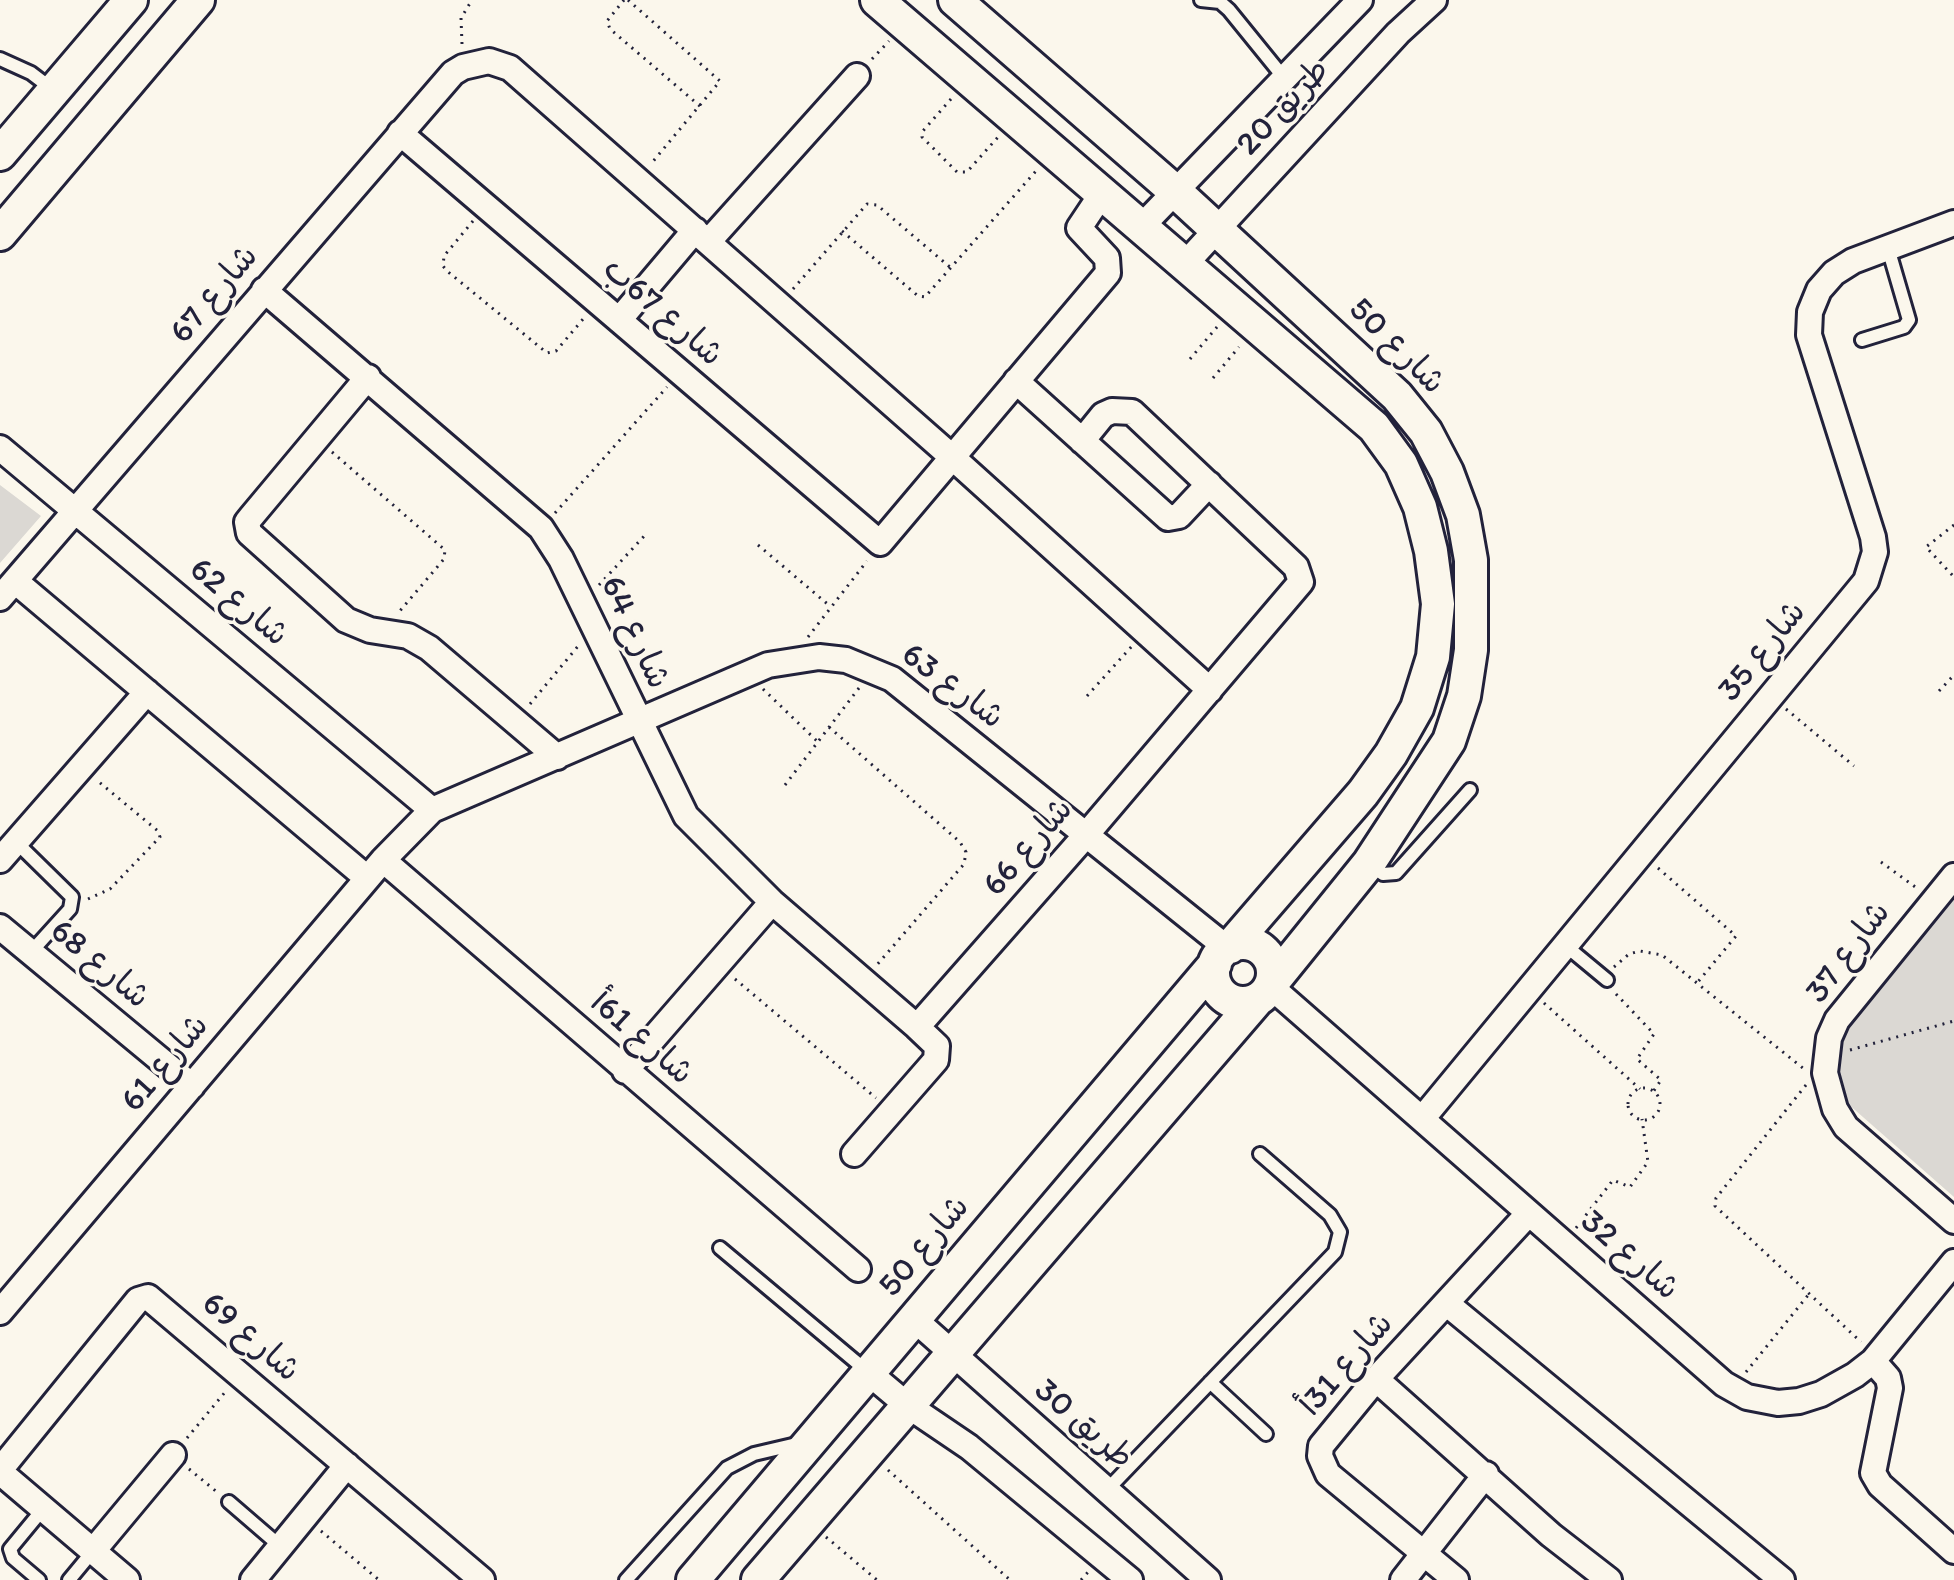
<!DOCTYPE html>
<html>
<head>
<meta charset="utf-8">
<style>
  body { margin:0 }
  canvas { display:block; background:#fbf7ec }
</style>
</head>
<body>
<canvas width="1954" height="1580"></canvas>
<script>
const context = document.querySelector('canvas').getContext('2d');
context.lineJoin = 'round';
function fillPath(path, color) { context.fillStyle = color; context.fill(path, 'evenodd'); }
const shape = rows => new Path2D(rows.map(r => 'M' + r).join(''));
function stroke(path, color, width, dash) { context.strokeStyle = color; context.lineWidth = width; context.lineCap = dash ? 'butt' : 'round'; context.setLineDash(dash || []); context.stroke(path); }
function label(font, color, halo, rows, align = 'center') {
  context.font = font + ' Itim,"Playpen Sans Arabic",sans-serif'; context.lineWidth = 7; context.setLineDash([]); context.textBaseline = 'middle'; context.strokeStyle = halo; context.fillStyle = color; for (const [text, x, y, turn = 0] of rows) {
    context.save(); context.translate(x, y); context.rotate((+turn || 0) * Math.PI / 180); context.textAlign = isNaN(turn) ? turn : align; if (halo) context.strokeText(text, 0, 0); context.fillText(text, 0, 0); context.restore();
  }
}
fillPath(shape([
  [0,485,41,516,0,563],
  [1954,899,1954,1197,1847,1103,1838,1067,1843,1031]
]), '#dbd8d3');
const lane = shape([
  [1201,0,1220,2,1229,10,1285,79],
  [0,59,31,73,52,89],
  [1862,340,1904,327,1909,320,1888,248],
  [16,842,72,897,70,909,31,952],
  [1369,863,1383,874,1396,873,1470,790],
  [1566,946,1607,980],
  [720,1248,868,1372],
  [1210,1382,1266,1434],
  [1106,1491,1335,1252,1340,1232,1330,1215,1260,1154],
  [229,1502,280,1546],
  [39,1580,13,1558,10,1549,43,1509],
  [69,1580,93,1551],
  [626,1580,727,1468,754,1454,801,1443]
]);
const street = shape([
  [400,133,880,543,1108,273,1107,258,1079,228,1103,192],
  [1142,226,1360,0],
  [708,242,857,76],
  [1186,263,1398,33,1434,0],
  [264,290,541,528,561,559,686,816,772,902,917,1027],
  [619,320,695,230],
  [368,377,251,517,247,522,249,533,346,620,370,630,408,636,429,648,557,757],
  [1016,381,1168,518,1179,516,1209,484],
  [0,448,432,810],
  [15,581,367,878],
  [0,598,453,73,463,67,489,61,510,68,952,457,1210,690],
  [0,860,147,692],
  [383,860,858,1269],
  [1954,876,1837,1020,1829,1038,1825,1073,1835,1109,1846,1127,1954,1221],
  [0,927,192,1086],
  [1270,986,1724,1384,1747,1397,1778,1403,1799,1401,1821,1394,1855,1375,1873,1361,1954,1262],
  [625,1071,772,902],
  [1422,1119,1866,581,1875,552,1873,537,1809,335,1810,312,1819,290,1834,273,1853,261,1954,223],
  [854,1154,936,1060,937,1046,917,1027,1086,835,1301,582,1296,567,1132,412,1112,411,1103,415,1082,441],
  [1446,1303,1782,1580],
  [0,1312,383,860,432,810,768,665,819,657,846,660,892,679,1227,948],
  [914,1319,1208,1580],
  [1873,1361,1888,1378,1890,1388,1873,1473,1880,1485,1954,1551],
  [869,1373,907,1405,969,1447,1130,1580],
  [1376,1379,1551,1535,1609,1580],
  [0,1470,138,1300,148,1297,482,1580],
  [0,1472,127,1580],
  [93,1551,173,1455],
  [253,1580,347,1465],
  [1403,1580,1486,1474],
  [1456,1580,1328,1474,1320,1456,1321,1446,1376,1379,1529,1213]
]);
const secondary = shape([
  [877,0,1374,427,1401,464,1420,507,1431,551,1438,604,1433,657,1417,708,1391,754,1363,793,1230,947],
  [955,0,1177,193,1397,396,1426,432,1447,472,1463,515,1471,560,1471,650,1464,696,1449,741,1369,863,1272,983],
  [0,154,131,0],
  [0,234,198,0],
  '1213 973a30 30 0 1 1 60 0a30 30 0 1 1-60 0Z',
  [693,1580,1215,964],
  [758,1580,1257,1000]
]);
stroke(lane, '#22223b', 18);
stroke(street, '#22223b', 30);
stroke(secondary, '#22223b', 38);
stroke(shape([
  [624,0,607,21,610,29,701,107],
  [628,0,720,81,650,165],
  [462,44,461,18,472,0],
  [872,59,889,41],
  [951,99,923,131,922,137,957,172,967,172,998,137],
  [473,221,444,256,443,266,447,271,547,353,556,351,584,318],
  [842,231,918,296,925,297,1036,171],
  [793,289,867,204,877,205,951,268],
  [1190,359,1217,327],
  [1213,378,1239,347],
  [332,452,445,550,444,559,399,612],
  [555,513,667,387],
  [1954,525,1926,547,1954,577],
  [758,545,831,607],
  [599,585,647,533],
  [808,637,867,561],
  [763,689,818,742],
  [1939,691,1954,675],
  [1087,696,1132,646],
  [530,704,579,645],
  [1786,709,1854,766],
  [829,727,960,842,966,852,964,864,876,966],
  [785,785,859,688],
  [1881,862,1918,889],
  [1658,868,1736,936,1697,983],
  [88,899,110,889,160,837,158,831,99,782],
  [1614,967,1629,954,1640,951,1662,955,1804,1069],
  [735,979,876,1098],
  [1616,994,1654,1034,1637,1059,1661,1080,1653,1092],
  [1544,1003,1640,1089],
  [1850,1050,1954,1021],
  [1806,1085,1716,1198,1715,1206,1861,1342],
  '1628 1104a16 16 0 1 1 32 0a16 16 0 1 1-32 0Z',
  [1576,1228,1613,1180,1630,1187,1648,1162,1642,1119],
  [1746,1372,1809,1294],
  [187,1438,226,1391],
  [189,1469,217,1492],
  [888,1470,1010,1580],
  [321,1531,379,1580],
  [826,1537,877,1580],
  [1081,1580,1089,1571]
]), '#22223b', 3, [2, 6]);
stroke(lane, '#fbf7ec', 12);
stroke(street, '#fbf7ec', 24);
stroke(secondary, '#fbf7ec', 32);
label('34px', '#22223b', '#fbf7ec', [
  ["طريق 20",1284,108,-47],
  ["شارع 67",215,295,-50],
  ["شارع 67ب",662,313,41],
  ["شارع 50",1396,347,45],
  ["شارع 62",238,603,40],
  ["شارع 64",634,633,65],
  ["شارع 35",1763,652,-51],
  ["شارع 63",952,687,37],
  ["شارع 66",1029,848,-49],
  ["شارع 37",1849,953,-53],
  ["شارع 68",99,965,40],
  ["شارع 61أ",641,1039,41],
  ["شارع 61",166,1064,-50],
  ["شارع 50",925,1247,-50],
  ["شارع 32",1629,1256,41],
  ["شارع 69",250,1338,41],
  ["شارع 31أ",1347,1365,-49],
  ["طريق 30",1083,1425,41]
]);
</script>
</body>
</html>
